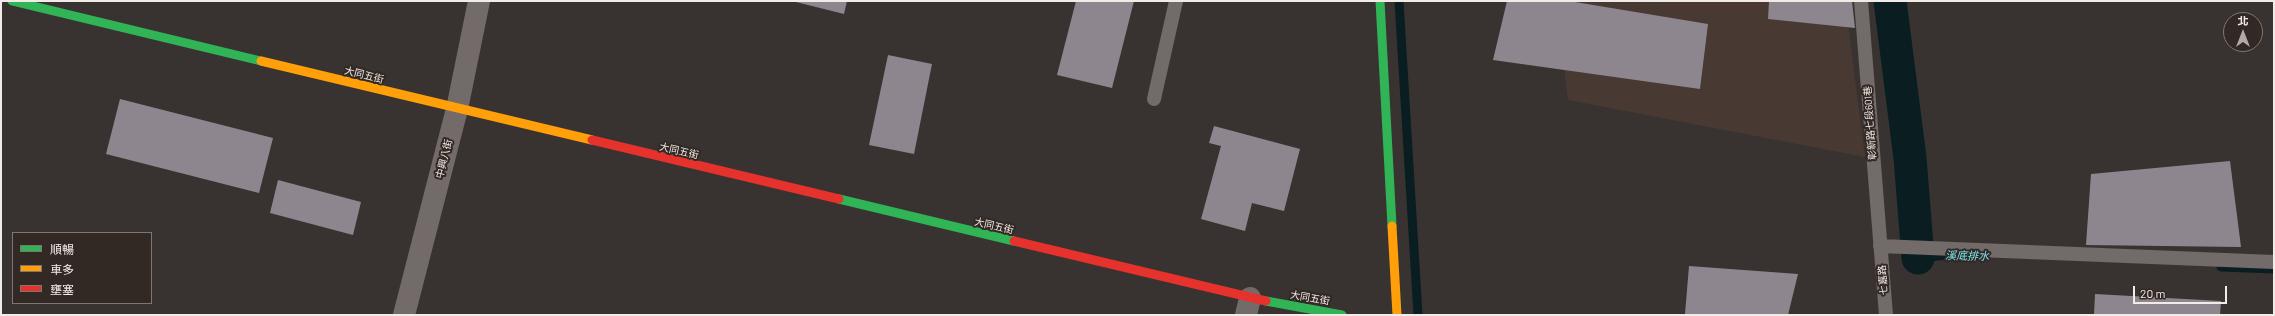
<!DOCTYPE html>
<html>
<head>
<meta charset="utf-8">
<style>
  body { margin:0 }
  #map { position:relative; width:2275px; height:316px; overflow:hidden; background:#383330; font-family:Barlow,"Noto Sans TC",sans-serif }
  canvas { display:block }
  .frame { position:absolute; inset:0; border:2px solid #f2ece8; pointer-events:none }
  .legend { position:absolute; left:12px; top:232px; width:140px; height:72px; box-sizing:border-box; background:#322824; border:1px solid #7f7672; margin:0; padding:5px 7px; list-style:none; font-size:12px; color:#f2ece8 }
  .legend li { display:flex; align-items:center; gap:8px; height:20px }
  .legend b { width:20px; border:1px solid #7f7672 }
  .north { position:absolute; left:2223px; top:12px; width:40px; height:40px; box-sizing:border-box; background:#322824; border:1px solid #7f7672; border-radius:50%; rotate:0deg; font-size:11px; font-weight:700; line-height:16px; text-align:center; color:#f2ece8 }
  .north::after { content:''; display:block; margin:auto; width:14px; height:18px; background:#b1aba8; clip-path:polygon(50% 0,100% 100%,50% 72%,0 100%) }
  .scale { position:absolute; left:2133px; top:286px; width:94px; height:18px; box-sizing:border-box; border:2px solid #f2ece8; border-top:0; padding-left:5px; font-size:12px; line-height:14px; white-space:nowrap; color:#f2ece8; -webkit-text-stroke:3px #322824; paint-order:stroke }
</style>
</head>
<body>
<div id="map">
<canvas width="2275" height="316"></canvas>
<div class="frame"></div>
<ul class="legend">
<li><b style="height:5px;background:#30b455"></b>順暢</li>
<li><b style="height:5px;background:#ff9f0a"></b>車多</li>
<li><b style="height:5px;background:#e5322d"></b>壅塞</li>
</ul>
<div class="north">北</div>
<div class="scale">20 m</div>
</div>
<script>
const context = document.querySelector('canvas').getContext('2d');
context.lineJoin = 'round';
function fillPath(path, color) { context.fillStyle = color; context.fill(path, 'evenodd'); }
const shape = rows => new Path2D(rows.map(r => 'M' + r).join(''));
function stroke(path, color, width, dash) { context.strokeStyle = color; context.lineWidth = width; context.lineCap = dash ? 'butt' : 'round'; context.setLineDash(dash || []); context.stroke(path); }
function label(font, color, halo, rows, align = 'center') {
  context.font = font + ' Barlow,"Noto Sans TC",sans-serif'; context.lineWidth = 4; context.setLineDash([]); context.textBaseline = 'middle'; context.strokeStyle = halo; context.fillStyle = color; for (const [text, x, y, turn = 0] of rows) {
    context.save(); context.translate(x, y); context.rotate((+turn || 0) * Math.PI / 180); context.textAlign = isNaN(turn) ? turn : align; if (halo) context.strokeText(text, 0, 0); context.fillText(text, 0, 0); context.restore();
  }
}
fillPath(shape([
  [1556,1,1845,1,1865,157,1568,100]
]), '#483932');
stroke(shape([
  [1399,1,1418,315],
  [1918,258,1949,255],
  [2221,267,2274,269]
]), '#0a1e21', 9);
stroke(shape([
  [1890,1,1910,158,1918,258]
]), '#0a1e21', 33);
fillPath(shape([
  [792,1,847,1,844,14],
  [1076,1,1134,1,1112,88,1057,75],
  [1507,1,1569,1,1708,24,1700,89,1493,60],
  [1769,1,1852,1,1855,28,1768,19],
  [888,55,932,64,914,154,869,145],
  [120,99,273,138,259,193,106,154],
  [1214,126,1300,149,1284,211,1252,203,1245,231,1201,219,1221,146,1209,143],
  [2230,161,2241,247,2086,245,2091,174],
  [278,180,361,202,353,235,270,213],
  [1689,266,1798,274,1788,315,1685,314],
  [2095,294,2221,301,2220,315,2094,315]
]), '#8e868e');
stroke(shape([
  [1861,1,1886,315],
  [1154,99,1176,1],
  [1880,246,2274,262]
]), '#736a6a', 14);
stroke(shape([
  [404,315,457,109,479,1],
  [1246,315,1250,298]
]), '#736a6a', 22);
stroke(shape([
  [12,1,261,61],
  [1380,1,1392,226],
  [839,199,1014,241],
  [1266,301,1342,315]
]), '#30b455', 9);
stroke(shape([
  [261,61,592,140],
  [1392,226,1397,315]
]), '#ff9f0a', 9);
stroke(shape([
  [592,140,839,199],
  [1014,241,1266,301]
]), '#e5322d', 9);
label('10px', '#f2ece8', '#322824', [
  ["大同五街",364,75,14],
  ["彰新路七段601巷",1870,123,-94],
  ["大同五街",679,151,13],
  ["中興八街",444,159,-76],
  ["大同五街",994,226,13],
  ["七嘉路",1883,280,-95],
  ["大同五街",1310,298,10]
]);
label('italic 11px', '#7ae7f3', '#322824', [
  ["溪底排水",1967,256,1]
]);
</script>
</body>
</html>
